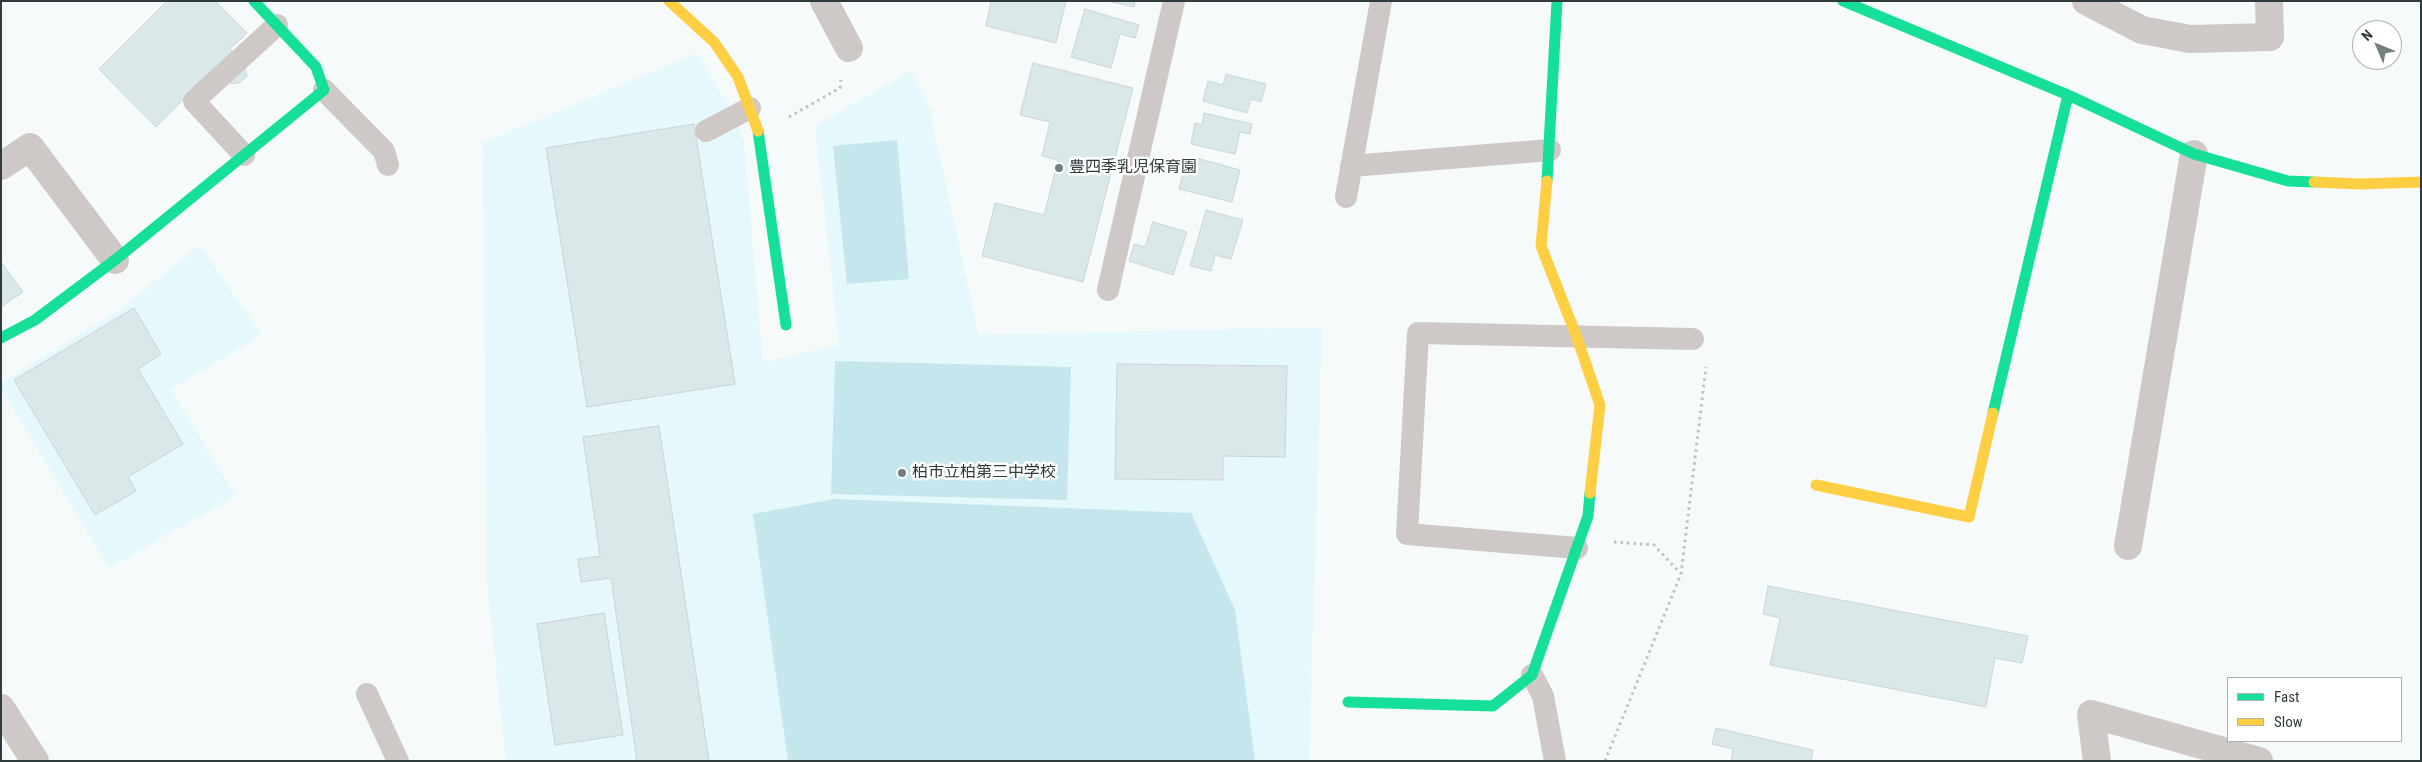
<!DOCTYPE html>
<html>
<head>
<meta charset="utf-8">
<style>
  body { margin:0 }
  #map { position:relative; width:2422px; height:762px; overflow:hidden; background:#f7fafb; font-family:"Roboto Condensed",sans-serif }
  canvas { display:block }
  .frame { position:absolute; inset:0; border:2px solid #2f3b3d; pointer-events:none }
  .legend { position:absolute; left:2227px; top:677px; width:175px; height:65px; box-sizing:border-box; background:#fff; border:1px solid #acb1b1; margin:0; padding:6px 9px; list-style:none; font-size:15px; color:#2f3b3d }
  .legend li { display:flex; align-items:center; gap:10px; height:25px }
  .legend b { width:25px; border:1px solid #acb1b1 }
  .north { position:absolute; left:2352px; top:20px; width:50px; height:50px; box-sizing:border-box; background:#fff; border:1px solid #acb1b1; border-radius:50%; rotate:315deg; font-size:14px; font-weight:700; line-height:20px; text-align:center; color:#2f3b3d }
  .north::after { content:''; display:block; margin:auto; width:18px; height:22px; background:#757e80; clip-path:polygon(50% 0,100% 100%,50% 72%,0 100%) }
</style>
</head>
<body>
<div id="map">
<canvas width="2422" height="762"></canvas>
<div class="frame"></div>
<ul class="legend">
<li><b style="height:6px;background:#16e098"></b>Fast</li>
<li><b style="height:6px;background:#ffcf43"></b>Slow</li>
</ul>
<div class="north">N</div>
</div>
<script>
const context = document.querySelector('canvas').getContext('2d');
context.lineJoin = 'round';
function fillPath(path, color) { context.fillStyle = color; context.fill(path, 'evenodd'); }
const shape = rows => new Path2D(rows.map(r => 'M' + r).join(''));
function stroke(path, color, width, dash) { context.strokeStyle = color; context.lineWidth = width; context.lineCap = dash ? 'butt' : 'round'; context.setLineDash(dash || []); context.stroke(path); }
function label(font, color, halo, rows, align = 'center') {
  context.font = font + ' "Roboto Condensed","Noto Sans JP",sans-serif'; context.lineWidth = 5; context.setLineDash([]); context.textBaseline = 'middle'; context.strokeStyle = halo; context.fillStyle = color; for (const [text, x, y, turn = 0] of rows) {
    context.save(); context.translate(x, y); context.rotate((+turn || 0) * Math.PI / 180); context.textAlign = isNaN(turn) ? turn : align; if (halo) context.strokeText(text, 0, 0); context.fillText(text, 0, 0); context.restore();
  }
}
fillPath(shape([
  [697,53,729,106,744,140,763,362,839,345,815,126,911,71,929,107,979,335,1322,327,1309,761,506,761,487,584,483,143],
  [200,245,262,335,171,389,236,496,109,568,1,388,1,383,116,312]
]), '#e5f8fc');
fillPath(shape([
  [897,140,909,279,847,284,833,146],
  [835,361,1071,367,1067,500,831,494],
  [835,499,1191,513,1235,610,1255,761,788,761,753,514]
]), '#c4e6ec');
const building = shape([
  [167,1,215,1,247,33,230,49,244,64,247,76,239,83,225,84,212,71,156,127,99,69,167,1],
  [991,1,1066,1,1056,43,986,26,991,1],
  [1108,1,1135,1,1134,7,1108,1],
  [1085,9,1139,25,1135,38,1120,34,1111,68,1071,57,1085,9],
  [1033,63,1133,88,1083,282,982,256,995,203,1044,215,1058,160,1042,156,1050,122,1020,115,1033,63],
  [1226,74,1266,84,1261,102,1251,99,1247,113,1203,101,1208,81,1223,85,1226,74],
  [1204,113,1252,124,1250,134,1240,132,1235,154,1191,144,1195,123,1202,125,1204,113],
  [694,124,735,384,587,407,546,148,694,124],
  [1197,158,1240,170,1232,202,1179,189,1183,174,1192,176,1197,158],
  [1206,210,1243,220,1231,259,1215,255,1211,271,1190,266,1206,210],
  [1153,222,1187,232,1173,275,1129,261,1134,244,1145,247,1153,222],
  [1,262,23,292,1,307,1,262],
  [134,308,161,354,138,369,183,444,128,477,136,491,95,515,14,380,134,308],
  [1117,364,1287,366,1285,457,1223,456,1223,480,1115,479,1117,364],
  [659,426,709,761,637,761,611,578,581,582,578,559,600,556,583,437,659,426],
  [1768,586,2028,636,2022,663,1995,658,1986,707,1770,665,1780,618,1763,614,1768,586],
  [604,613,623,735,555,745,537,624,604,613],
  [1716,728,1813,750,1811,761,1731,761,1733,749,1712,744,1716,728]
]);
fillPath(building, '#dae8ea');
stroke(building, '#cdd4d6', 1);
stroke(shape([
  [789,117,840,88,841,80],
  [1614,542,1654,545,1680,573],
  [1605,761,1681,574,1706,367]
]), '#c3c1c0', 3, [2.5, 4]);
stroke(shape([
  [324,90,384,151,388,165],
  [706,131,750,108],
  [244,155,194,101,277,25],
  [1351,166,1550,150],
  [1346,197,1381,1],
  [1108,290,1174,1],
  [1577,548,1407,534,1418,333,1693,339],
  [1532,675,1543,696,1555,761],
  [367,694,398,761]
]), '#cec8c6', 22);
stroke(shape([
  [824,1,849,48],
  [2086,1,2142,30,2190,39,2270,37,2269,1],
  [1,166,30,147,115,260],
  [2128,546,2194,154],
  [1,708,35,761],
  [2097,761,2091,714,2259,761]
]), '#cec8c6', 28);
stroke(shape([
  [1843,1,2068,95,2194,154,2288,181,2314,182],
  [758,131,786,325],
  [1547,181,1557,1],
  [1,338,35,320,115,260,324,90,316,67,254,1],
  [1993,413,2068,95],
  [1348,702,1493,706,1532,675,1588,516,1590,493]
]), '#16e098', 11);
stroke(shape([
  [669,1,714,42,738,77,758,131],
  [1547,181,1541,246,1576,335,1600,405,1590,493],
  [2314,182,2360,184,2421,182],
  [1816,485,1969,517,1993,413]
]), '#ffcf43', 11);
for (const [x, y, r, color] of [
  [1059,168,5,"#757e80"],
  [902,473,5,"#757e80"]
]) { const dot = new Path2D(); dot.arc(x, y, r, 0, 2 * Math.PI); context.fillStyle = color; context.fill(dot); stroke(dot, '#fff', 2); }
label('16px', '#2f3b3d', '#fff', [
  ["豊四季乳児保育園",1069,168],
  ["柏市立柏第三中学校",912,473]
], 'left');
</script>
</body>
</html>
